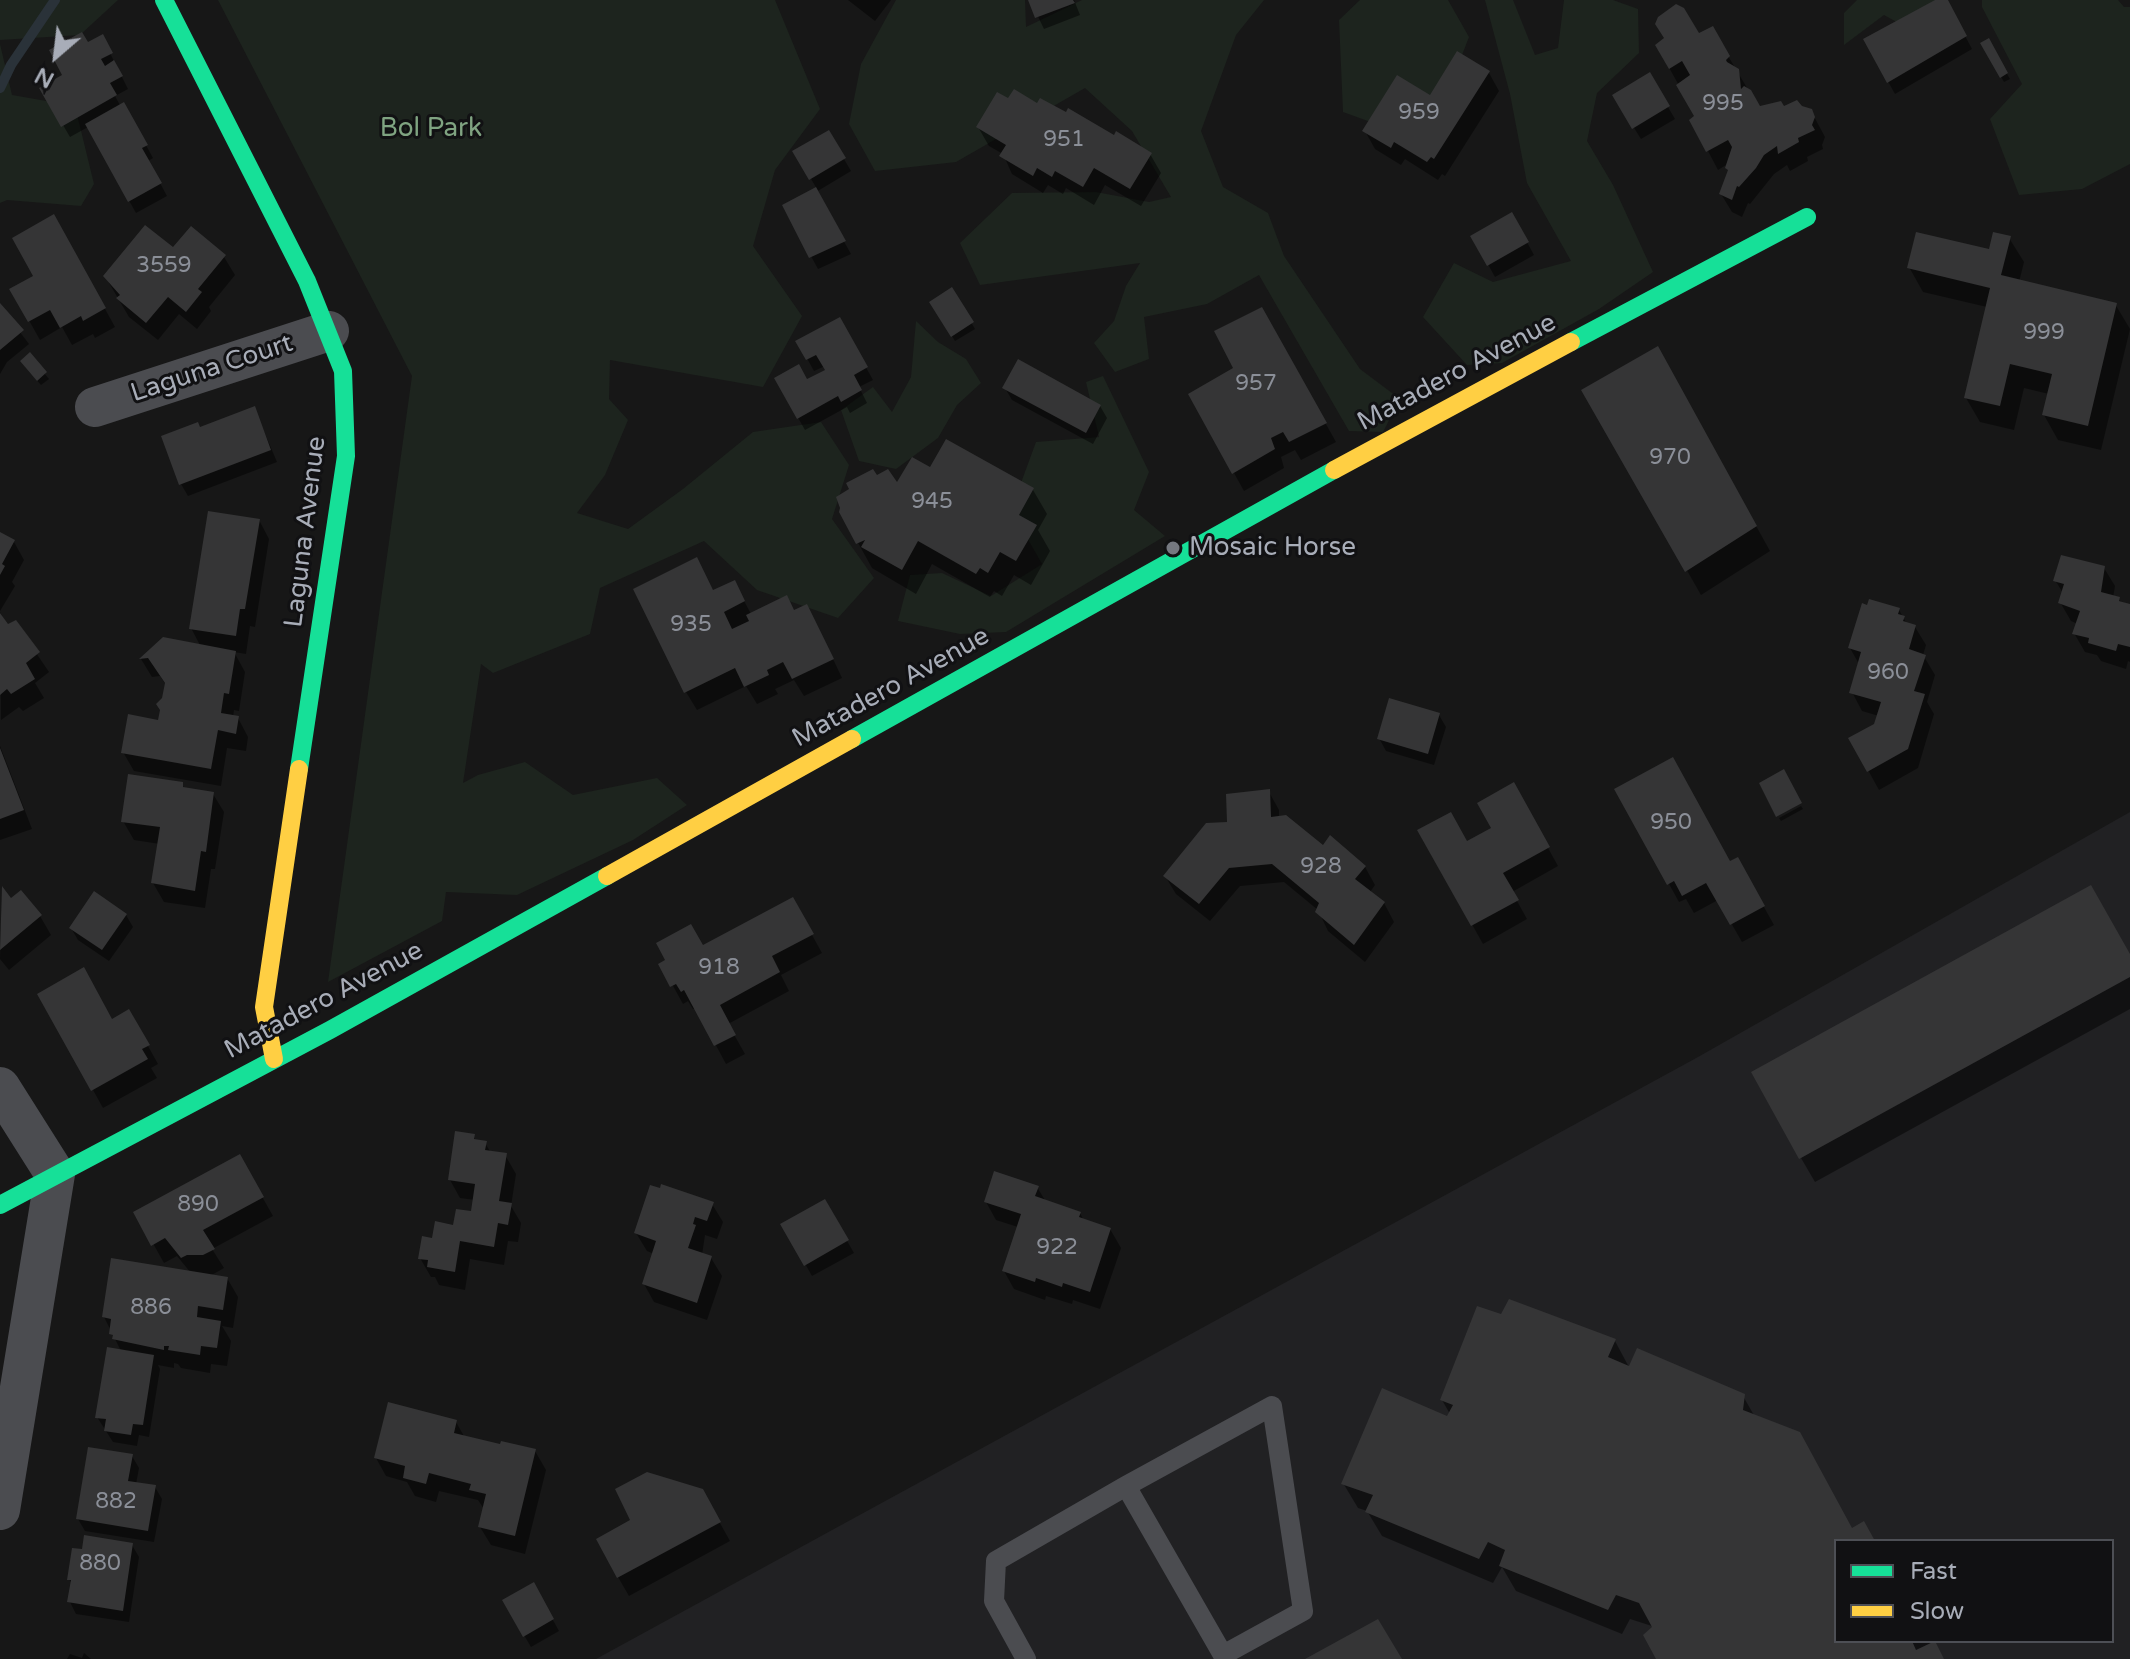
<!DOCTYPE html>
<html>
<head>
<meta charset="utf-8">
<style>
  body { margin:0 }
  #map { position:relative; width:2130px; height:1659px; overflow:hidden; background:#171717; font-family:"Varela Round",sans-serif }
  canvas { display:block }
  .legend { position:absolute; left:1834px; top:1539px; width:280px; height:104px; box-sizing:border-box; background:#111113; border:2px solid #4d4f55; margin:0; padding:10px 14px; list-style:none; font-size:24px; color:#a8adb8 }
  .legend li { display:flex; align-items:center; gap:16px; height:40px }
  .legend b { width:40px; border:2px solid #4d4f55 }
  .north { position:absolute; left:16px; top:16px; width:80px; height:80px; -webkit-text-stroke:6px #111113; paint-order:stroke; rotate:208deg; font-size:22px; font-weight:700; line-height:32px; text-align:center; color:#a8adb8 }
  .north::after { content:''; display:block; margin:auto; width:28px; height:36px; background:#a8adb8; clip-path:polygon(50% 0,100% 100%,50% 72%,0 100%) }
</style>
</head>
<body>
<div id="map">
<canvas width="2130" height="1659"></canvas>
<ul class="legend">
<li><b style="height:10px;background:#16e098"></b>Fast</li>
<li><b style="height:10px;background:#ffcf43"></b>Slow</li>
</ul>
<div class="north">N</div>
</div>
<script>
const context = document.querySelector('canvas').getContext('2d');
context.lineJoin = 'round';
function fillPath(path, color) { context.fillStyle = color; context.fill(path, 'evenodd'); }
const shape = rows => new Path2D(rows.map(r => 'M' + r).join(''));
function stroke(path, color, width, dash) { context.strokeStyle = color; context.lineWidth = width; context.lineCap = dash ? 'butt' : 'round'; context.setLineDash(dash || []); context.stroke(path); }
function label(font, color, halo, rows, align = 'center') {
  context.font = font + ' "Varela Round",sans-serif'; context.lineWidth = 6; context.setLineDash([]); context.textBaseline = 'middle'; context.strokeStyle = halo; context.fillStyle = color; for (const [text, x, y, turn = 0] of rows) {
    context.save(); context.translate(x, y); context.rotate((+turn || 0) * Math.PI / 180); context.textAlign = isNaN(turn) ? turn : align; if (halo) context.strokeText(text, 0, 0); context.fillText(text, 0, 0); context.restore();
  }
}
fillPath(shape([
  [2130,812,2130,1659,596,1659,1698,1057],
  [1836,1541,2112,1541,2112,1641,1836,1641]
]), '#212123');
fillPath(shape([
  [0,0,118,0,80,35,0,40],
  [218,0,775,0,820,109,775,170,753,246,802,316,763,387,610,360,609,399,628,420,605,475,577,513,628,529,683,489,753,432,821,422,849,465,832,519,874,578,838,618,757,590,704,541,600,588,590,634,493,673,481,664,463,783,478,775,525,762,573,795,657,778,687,805,633,840,517,895,446,892,442,921,328,982,412,376],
  [896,0,1025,0,1026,27,1082,0,1264,0,1236,35,1201,131,1223,187,1268,213,1284,256,1360,369,1400,399,1383,432,1349,431,1259,275,1207,304,1144,317,1149,359,1115,372,1094,343,1114,321,1126,286,1140,263,980,285,960,243,1012,193,1096,192,1149,202,1171,197,1132,131,1085,88,956,162,875,171,849,124,861,64],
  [1360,0,1448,0,1469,37,1447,94,1412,137,1343,112,1339,20],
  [1485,0,1513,0,1535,55,1558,48,1564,0,1613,0,1638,9,1639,53,1597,93,1587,141,1613,185,1653,272,1599,309,1502,363,1467,365,1423,317,1454,263,1493,282,1571,261,1527,183,1510,94],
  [1857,0,1935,0,1913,31,1884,15,1844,45,1844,13],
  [1982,0,2118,0,2124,7,2130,7,2130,164,2082,189,2019,195,1990,119,2022,84,1982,7],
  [0,44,12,95,75,106,94,184,81,206,7,200,0,203],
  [916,321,938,342,966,359,981,383,957,405,938,438,896,469,859,461,841,410,873,387,892,412,911,377],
  [1103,376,1149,472,1134,510,1165,536,1006,632,960,634,898,621,910,575,942,573,991,596,1042,564,1011,510,1036,442,1099,437,1086,382]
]), '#1d241e');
fillPath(shape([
  [848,0,891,0,875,21],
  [1030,0,1074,0,1080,15,1044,29],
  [1940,0,1946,0,1972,49,1895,94,1865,40],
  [1712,29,1759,108,1801,108,1811,111,1825,137,1822,145,1823,149,1807,157,1808,161,1790,171,1787,165,1774,174,1750,204,1748,203,1742,217,1732,212,1721,194,1730,172,1726,165,1718,170,1708,151,1692,120,1696,116,1657,46,1699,36],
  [102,37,128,89,115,96,121,107,124,105,153,158,148,161,167,196,136,213,88,127,70,137,42,89,65,76,87,45],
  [1988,41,2010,79,2004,82,1983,44],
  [1489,73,1499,91,1445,176,1442,174,1438,180,1405,159,1401,165,1375,149,1365,131],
  [1649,75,1675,119,1641,139,1614,96],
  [1009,101,1038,106,1150,154,1161,173,1141,206,1105,185,1094,205,1066,188,1063,194,1048,185,1043,193,1012,174,1003,154,989,146,978,127],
  [828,132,851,171,816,192,851,254,818,269,784,206,817,189,795,152],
  [1512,215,1534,255,1495,277,1473,237],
  [54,217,115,327,95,338,93,334,72,345,62,327,40,340,12,290,35,277],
  [2009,238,2024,262,2019,282,2115,304,2130,329,2101,450,2058,440,2044,415,2049,394,2024,388,2014,430,1980,422,1966,398,1987,307,1923,292,1909,267,1991,252],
  [173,250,224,257,235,275,209,307,211,311,197,329,179,314,158,340,129,317,105,276],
  [952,290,975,329,955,341,931,302],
  [0,306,29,344,7,362,0,374],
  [1262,310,1336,442,1301,460,1295,450,1281,457,1284,468,1244,491,1234,473,1236,369],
  [839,319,873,380,859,387,867,403,850,413,847,407,805,430,776,379,807,382,828,370,825,366,814,371,798,342],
  [29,355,49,379,41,385,25,367],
  [1671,373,1770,551,1701,595,1584,390],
  [1005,388,1100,406,1107,418,1093,444,1012,400],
  [254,408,277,462,188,496,181,484,200,429],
  [931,470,1033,490,1047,514,1038,530,1050,551,1031,585,1014,575,1002,596,994,591,990,597,932,564,916,594,872,568,841,512,877,477,898,486],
  [259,520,269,539,255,627,250,626,246,654,234,652,245,672,239,711,234,710,233,717,238,718,248,737,246,751,227,748,221,786,134,771,123,752,160,722,166,685,160,676,152,677,141,659,164,639,201,647,191,628],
  [0,534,14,542,24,560,12,582,15,586,0,611],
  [2104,568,2115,586,2113,598,2130,605,2130,662,2128,661,2126,669,2101,661,2097,655,2085,652,2074,633,2078,624,2071,621,2060,602,2063,593,2055,580],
  [734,582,751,614,794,612,817,625,842,678,804,696,794,680,775,689,778,694,757,704,746,686,697,710,686,692,714,592],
  [1899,610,1907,624,1915,627,1926,645,1923,655,1935,675,1927,702,1934,714,1918,768,1879,790,1851,739,1876,725,1879,716,1862,711,1852,692,1859,664,1850,648],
  [0,612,7,626,15,622,49,672,35,683,44,698,23,711,19,707,1,720],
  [1439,715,1446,727,1434,765,1386,751,1379,738],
  [0,746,32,829,0,840],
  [182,784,185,790,213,794,224,812,215,869,211,869,205,908,164,902,153,883,160,844,134,840,123,821],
  [1513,785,1558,866,1512,892,1527,919,1483,944,1420,831,1466,843,1494,828],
  [1617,790,1730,864,1737,859,1774,925,1742,942,1718,900,1694,913,1686,899,1679,902],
  [1269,792,1279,810,1279,818,1323,847,1365,867,1375,885,1370,892,1384,903,1394,922,1365,962,1328,931,1318,910,1284,882,1240,886,1210,921,1176,894,1165,876],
  [1801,806,1803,809,1781,821,1779,818],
  [2,889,11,901,40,916,51,935,9,970,0,959],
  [792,899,822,953,781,975,789,991,728,1024,745,1054,726,1064,696,1008,693,1009,688,1001,683,1004,661,964,702,948],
  [126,915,133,927,109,961,78,940,71,928],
  [2130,958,2130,1009,1815,1182,1801,1158],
  [40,994,112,1022,129,1012,158,1064,151,1068,157,1078,103,1108],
  [473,1136,476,1141,485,1143,491,1153,505,1155,516,1174,511,1206,521,1223,518,1242,508,1241,504,1265,470,1259,465,1290,439,1285,435,1277,431,1277,420,1258,434,1240,473,1214,475,1200,460,1198,450,1180],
  [239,1156,273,1216,212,1249,224,1268,210,1276,227,1278,238,1297,233,1328,222,1326,231,1341,227,1366,211,1364,210,1373,181,1368,178,1364,174,1363,174,1368,158,1365,160,1369,149,1437,139,1435,137,1446,113,1442,97,1417,121,1351,104,1317,191,1273,177,1256,164,1263,136,1213],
  [1037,1187,1046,1202,1080,1213,1084,1221,1110,1229,1121,1248,1100,1309,1073,1300,1072,1304,1046,1296,1045,1300,1014,1289,1004,1271,1018,1227,996,1220,986,1202],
  [824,1201,854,1253,812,1276,783,1225],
  [712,1204,723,1222,717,1239,705,1235,702,1255,711,1258,722,1276,707,1320,654,1302,644,1284,654,1254,647,1251,636,1233],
  [1502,1317,1615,1341,1630,1369,1743,1396,1755,1417,1852,1530,1873,1541,1836,1541,1836,1641,1932,1641,1943,1659,1659,1659,1655,1627,1630,1619,1622,1634,1516,1591,1502,1567,1493,1583,1382,1536,1367,1511,1358,1508,1343,1483,1447,1419,1450,1414,1442,1400],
  [456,1422,465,1438,535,1451,546,1470,525,1554,491,1545,480,1527,484,1509,478,1500,439,1491,436,1502,415,1496,407,1482,386,1476,376,1458],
  [132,1456,139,1468,136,1484,155,1487,162,1499,154,1542,85,1531,78,1519],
  [702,1491,730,1541,629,1596,618,1577],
  [132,1545,139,1557,129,1622,76,1614,70,1602,72,1584,69,1579],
  [533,1584,559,1631,531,1647,504,1601],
  [84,1653,91,1659,67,1659,70,1654,82,1658]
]), '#0007');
stroke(shape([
  [0,88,11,65,55,0]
]), '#2a3239', 10);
fillPath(shape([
  [1028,0,1073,0,1075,3,1035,18],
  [1935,0,1948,0,1967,36,1887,83,1863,39],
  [1676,4,1684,8,1699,33,1713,26,1730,56,1726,60,1727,62,1739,69,1741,89,1744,86,1751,90,1760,106,1781,101,1784,106,1797,100,1802,106,1812,109,1815,117,1812,125,1815,130,1798,138,1799,142,1778,154,1777,146,1764,155,1756,168,1739,187,1737,186,1732,200,1719,194,1728,170,1725,168,1732,147,1728,140,1706,152,1689,120,1694,116,1676,85,1690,75,1682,61,1669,69,1655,45,1664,38,1655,24,1658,17],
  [82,32,88,42,103,34,113,53,101,59,105,66,114,60,123,76,110,83,117,95,61,127,39,88,62,75,49,50],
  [1989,38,2008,73,2000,78,1980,43],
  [1457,51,1490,71,1434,159,1431,157,1427,162,1394,142,1391,148,1362,131,1397,75,1430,95],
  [1650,72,1670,106,1632,129,1612,95],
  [1014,89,1037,103,1040,98,1066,112,1068,108,1114,135,1116,131,1152,153,1130,189,1094,168,1083,187,1055,171,1052,177,1037,168,1033,176,999,156,1006,145,976,127,997,92,1008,98],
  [124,102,148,145,142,148,162,183,128,202,85,124],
  [829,130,846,158,809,180,792,151],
  [816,187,846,241,809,258,782,205],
  [1512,212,1529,242,1487,266,1470,236],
  [54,214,106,308,83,321,81,316,60,328,50,310,28,322,9,289,33,276,12,238],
  [145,225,173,247,191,226,226,255,198,289,202,292,186,312,168,297,146,323,116,298,120,295,103,276],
  [1916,232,1989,249,1993,232,2011,236,2001,275,2117,303,2088,426,2042,415,2052,374,2010,364,2000,406,1964,398,1990,288,1907,268],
  [952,287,974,322,951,337,929,302],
  [0,303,24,330,0,350],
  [1262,307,1327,423,1289,442,1283,432,1271,438,1275,449,1232,474,1188,394,1233,368,1214,331],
  [840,317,868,367,854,375,862,390,841,402,838,396,797,419,774,378,799,364,807,379,825,370,816,355,806,360,795,341],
  [1658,346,1757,526,1685,572,1581,390],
  [30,352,47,372,37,381,20,361],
  [1018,359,1101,405,1086,433,1002,388],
  [255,406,271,450,179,485,161,436,198,422,200,427],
  [946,439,1034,488,1019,515,1037,525,1016,561,1000,552,988,573,980,568,976,574,918,541,902,570,861,547,865,540,856,544,839,512,840,508,836,497,849,489,846,483,873,469,877,475,888,469,897,482,912,457,930,467],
  [208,511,260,519,245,609,240,609,236,636,189,629],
  [0,532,15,540,2,564,5,566,0,575],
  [2061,555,2105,566,2101,592,2120,597,2119,601,2130,604,2130,647,2118,644,2116,651,2088,643,2089,638,2072,634,2080,611,2058,603,2064,584,2053,581],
  [697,557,713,590,735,580,745,601,724,612,732,629,749,621,746,615,787,595,794,610,807,604,834,659,792,679,783,662,767,670,769,675,744,687,735,668,684,693,633,589],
  [1869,599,1900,608,1898,614,1905,616,1903,621,1916,625,1909,649,1926,655,1914,691,1925,694,1908,749,1867,772,1848,738,1874,724,1881,702,1849,693,1861,652,1848,648,1862,603,1867,605],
  [0,613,8,624,16,620,40,652,26,663,35,679,11,694,7,689,0,695],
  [163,637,236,651,229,694,224,693,221,713,239,716,236,734,218,730,211,769,121,753,128,714,158,720,160,710,156,704,162,698,165,683,148,658,139,659],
  [1389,698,1440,713,1428,754,1377,739],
  [0,748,24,810,0,819],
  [1673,757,1730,861,1738,857,1765,906,1730,925,1706,883,1682,896,1674,881,1667,885,1614,789],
  [1784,769,1802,803,1776,817,1759,783],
  [128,774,183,782,183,787,214,792,206,852,201,851,195,891,151,883,160,827,121,822],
  [1514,782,1550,847,1503,873,1519,900,1471,926,1417,830,1451,812,1467,841,1491,828,1477,803],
  [1270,789,1271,817,1286,815,1323,845,1330,835,1366,866,1355,879,1385,902,1354,945,1315,912,1319,903,1272,864,1229,868,1199,904,1163,876,1206,823,1227,822,1226,794],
  [2091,885,2130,954,2130,977,1799,1159,1751,1072],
  [2,886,11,898,21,890,42,915,0,950],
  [94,891,127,914,102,950,69,928],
  [793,897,814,934,772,956,780,972,720,1005,736,1035,714,1046,684,990,681,992,676,984,670,987,658,964,665,960,656,943,691,924,703,945],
  [84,967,112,1019,129,1009,150,1045,142,1049,148,1059,91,1091,37,994],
  [455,1131,475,1134,474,1139,487,1141,485,1150,507,1153,499,1201,512,1203,508,1225,498,1223,494,1247,460,1241,455,1272,427,1267,428,1260,418,1259,422,1236,432,1238,435,1221,453,1225,456,1209,471,1211,475,1184,448,1180],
  [240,1154,264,1197,203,1230,215,1249,203,1255,187,1255,181,1258,165,1238,151,1246,133,1212],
  [994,1171,1039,1186,1035,1196,1081,1212,1079,1217,1111,1228,1090,1292,1063,1283,1062,1287,1036,1278,1035,1282,1002,1271,1021,1214,984,1202],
  [661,1184,714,1202,707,1221,695,1217,693,1224,696,1225,688,1248,712,1256,697,1303,642,1284,656,1241,634,1233,650,1185,660,1188],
  [825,1199,849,1240,804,1266,780,1224],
  [111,1258,228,1277,223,1310,198,1306,197,1317,221,1321,217,1348,201,1346,200,1355,168,1350,169,1346,164,1346,164,1350,112,1339,113,1335,109,1334,111,1319,102,1317],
  [1509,1299,1616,1339,1608,1357,1629,1366,1637,1348,1745,1394,1743,1410,1800,1432,1852,1528,1864,1521,1875,1541,1836,1541,1836,1641,1912,1641,1916,1650,1935,1641,1944,1659,1656,1659,1643,1635,1652,1627,1639,1603,1616,1595,1608,1610,1499,1566,1505,1550,1488,1542,1479,1559,1365,1512,1373,1495,1341,1484,1382,1388,1447,1416,1453,1405,1440,1400,1477,1306,1501,1314],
  [107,1347,154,1355,143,1425,133,1424,131,1435,104,1431,106,1419,95,1418],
  [388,1402,457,1420,454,1433,500,1444,501,1441,536,1449,515,1536,478,1527,486,1494,469,1490,471,1484,429,1473,426,1484,403,1478,405,1466,374,1458],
  [88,1447,133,1454,128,1481,156,1485,148,1531,76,1519],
  [647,1472,703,1489,721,1522,617,1578,596,1539,630,1520,615,1489],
  [84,1535,133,1543,123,1611,67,1602,71,1580,67,1580,72,1548,82,1549],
  [534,1582,554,1619,523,1637,502,1600],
  [1378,1619,1402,1659,1305,1659]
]), '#353536');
stroke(shape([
  [1026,1659,994,1601,996,1561,1126,1486,1272,1406,1303,1611,1223,1655,1126,1486]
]), '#4b4c50', 20);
stroke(shape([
  [95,407,329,331],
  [0,1087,55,1174,0,1510]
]), '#4b4c50', 40);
stroke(shape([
  [164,0,307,281,343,371,346,456,299,769],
  [1571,342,1807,217],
  [852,739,1334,470],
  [0,1205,330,1030,607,876]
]), '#16e098', 18);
stroke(shape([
  [1334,470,1571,342],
  [607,876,852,739],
  [274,1059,264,1007,299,769]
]), '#ffcf43', 18);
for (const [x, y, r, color] of [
  [1173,548,8,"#757880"]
]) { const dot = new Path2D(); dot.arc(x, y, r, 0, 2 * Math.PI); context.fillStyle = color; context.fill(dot); stroke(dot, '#111113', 3); }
label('22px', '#8b8f98', null, [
  ["995",1723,104],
  ["959",1419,113],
  ["951",1064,140],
  ["3559",164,266],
  ["999",2044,333],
  ["957",1256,384],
  ["970",1670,458],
  ["945",932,502],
  ["935",691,625],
  ["960",1888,673],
  ["950",1671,823],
  ["928",1321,867],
  ["918",719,968],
  ["890",198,1205],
  ["922",1057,1248],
  ["886",151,1308],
  ["882",116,1502],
  ["880",100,1564]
]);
label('26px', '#7fa381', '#111113', [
  ["Bol Park",431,129]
]);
label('26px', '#a8adb8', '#111113', [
  ["Laguna Court",212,369,-18],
  ["Matadero Avenue",1457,373,-28],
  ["Laguna Avenue",306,532,-83],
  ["Matadero Avenue",891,688,-29],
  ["Matadero Avenue",324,1001,-28]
]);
label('26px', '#a8adb8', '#111113', [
  ["Mosaic Horse",1189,548]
], 'left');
</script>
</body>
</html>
